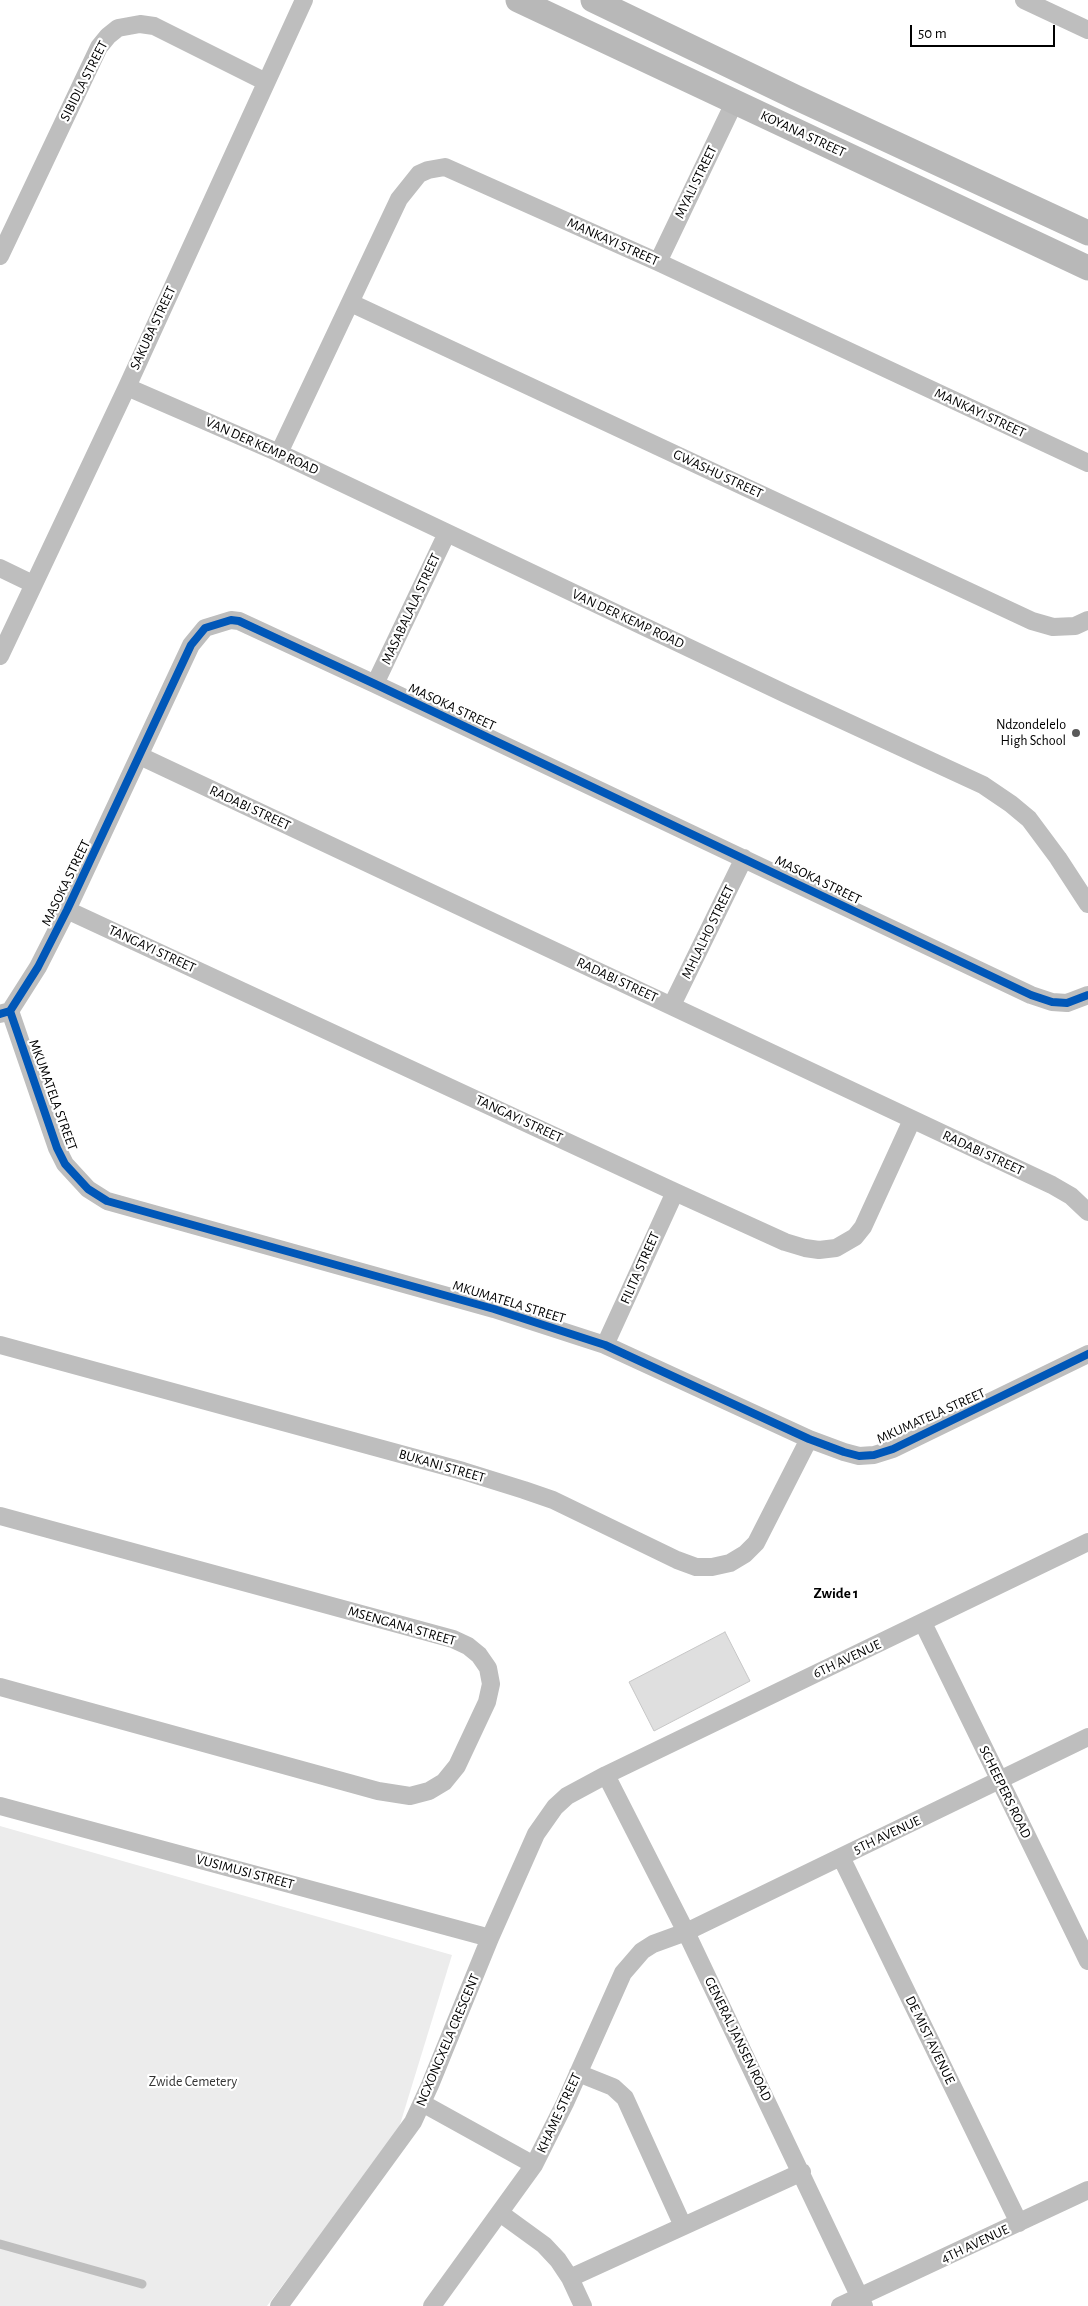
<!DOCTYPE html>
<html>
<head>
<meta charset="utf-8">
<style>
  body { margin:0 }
  #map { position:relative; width:1088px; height:2306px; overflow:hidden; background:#fff; font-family:"Alegreya Sans",sans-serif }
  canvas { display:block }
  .scale { position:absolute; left:910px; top:25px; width:145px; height:22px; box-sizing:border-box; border:2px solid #000; border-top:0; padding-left:6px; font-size:15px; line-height:18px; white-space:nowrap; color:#000; -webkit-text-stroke:4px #fff; paint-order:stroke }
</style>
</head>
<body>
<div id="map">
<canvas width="1088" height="2306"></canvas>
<div class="scale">50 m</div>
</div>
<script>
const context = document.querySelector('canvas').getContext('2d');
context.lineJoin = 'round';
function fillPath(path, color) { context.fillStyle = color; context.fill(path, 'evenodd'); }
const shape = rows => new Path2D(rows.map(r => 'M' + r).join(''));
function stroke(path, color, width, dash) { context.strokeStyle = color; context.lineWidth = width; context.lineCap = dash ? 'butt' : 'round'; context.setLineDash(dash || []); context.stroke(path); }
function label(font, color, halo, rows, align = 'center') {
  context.font = font + ' "Alegreya Sans",sans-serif'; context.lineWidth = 4.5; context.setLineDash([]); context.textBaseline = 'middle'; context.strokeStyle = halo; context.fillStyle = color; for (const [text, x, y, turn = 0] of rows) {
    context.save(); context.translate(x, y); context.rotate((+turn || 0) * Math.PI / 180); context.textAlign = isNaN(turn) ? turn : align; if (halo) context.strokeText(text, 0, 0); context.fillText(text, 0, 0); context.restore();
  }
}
fillPath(shape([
  [0,1826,452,1955,398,2131,267,2306,0,2306]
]), '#ececec');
const building = shape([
  [725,1632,750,1681,654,1731,629,1682,725,1632]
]);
fillPath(building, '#dfdfdf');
stroke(building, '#c7c7c7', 1);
stroke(shape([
  [0,2244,142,2284]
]), '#bebebe', 9);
stroke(shape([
  [1024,0,1088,30],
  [0,256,99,47,108,36,118,28,140,24,154,26,266,82],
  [658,262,735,101],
  [351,303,1032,621,1053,627,1075,626,1088,620],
  [127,387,279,453,786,694,983,785,1011,804,1029,819,1058,858,1088,904],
  [279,453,399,199,419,174,428,170,445,167,658,262,1088,463],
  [0,568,33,584],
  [0,656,127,387,304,0],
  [375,684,447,533],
  [140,756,1052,1185,1071,1196,1088,1212],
  [67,910,675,1192,785,1242,805,1248,819,1250,836,1248,855,1237,863,1227,912,1120],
  [672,1005,744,858],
  [10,1011,57,1148,65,1164,88,1189,107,1201,494,1309,605,1345,809,1439,844,1452,859,1456,874,1455,893,1449,1088,1354],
  [0,1014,10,1011,38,967,67,910,191,645,205,628,231,620,239,621,375,684,1031,995,1052,1002,1067,1003,1088,995],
  [0,1345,463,1471,524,1490,553,1500,677,1560,696,1567,712,1567,730,1563,745,1554,756,1543,809,1439],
  [605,1345,675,1192],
  [0,1516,453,1639,468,1646,479,1655,488,1668,491,1684,487,1702,457,1766,444,1782,429,1791,410,1796,378,1791,0,1687],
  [923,1623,1088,1961],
  [606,1775,686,1932,864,2306],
  [0,1806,490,1938],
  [841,1857,1019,2223],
  [578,2073,613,2087,625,2098,683,2226],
  [422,2103,534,2165],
  [500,2213,544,2245,558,2260,570,2278,583,2306],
  [570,2278,802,2172],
  [279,2306,413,2122,430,2085,490,1938,536,1834,555,1807,567,1796,606,1775,1088,1542],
  [432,2306,534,2165,565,2103,623,1973,642,1951,653,1944,686,1932,1088,1737],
  [840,2306,1088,2190]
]), '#bebebe', 18);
stroke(shape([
  [518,0,1088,268],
  [593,0,795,97,1088,233]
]), '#b8b8b8', 25);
stroke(shape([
  [10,1011,57,1148,65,1164,88,1189,107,1201,494,1309,605,1345,809,1439,844,1452,859,1456,874,1455,893,1449,1088,1354],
  [0,1014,10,1011,38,967,67,910,191,645,205,628,231,620,239,621,375,684,1031,995,1052,1002,1067,1003,1088,995]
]), '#0057b8', 8);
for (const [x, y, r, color] of [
  [1076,733,5,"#595959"]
]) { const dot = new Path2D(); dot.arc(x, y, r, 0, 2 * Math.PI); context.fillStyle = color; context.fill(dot); stroke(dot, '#fff', 2); }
label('14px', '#000', '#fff', [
  ["SIBIDLA STREET",84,81,-63],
  ["KOYANA STREET",803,134,25],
  ["MYALI STREET",696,182,-64],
  ["MANKAYI STREET",613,242,24],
  ["SAKUBA STREET",153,328,-65],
  ["MANKAYI STREET",980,413,25],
  ["VAN DER KEMP ROAD",262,446,24],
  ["GWASHU STREET",718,474,25],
  ["MASABALALA STREET",411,609,-65],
  ["VAN DER KEMP ROAD",628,619,25],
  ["MASOKA STREET",452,707,25],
  ["RADABI STREET",250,808,25],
  ["MASOKA STREET",818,880,26],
  ["MASOKA STREET",66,883,-64],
  ["MHLALHO STREET",708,932,-64],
  ["TANGAYI STREET",152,949,25],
  ["RADABI STREET",617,980,25],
  ["MKUMATELA STREET",53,1095,70],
  ["TANGAYI STREET",519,1119,25],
  ["RADABI STREET",983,1153,25],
  ["FILITA STREET",640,1268,-66],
  ["MKUMATELA STREET",509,1302,17],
  ["MKUMATELA STREET",931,1416,-24],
  ["BUKANI STREET",442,1466,16],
  ["MSENGANA STREET",402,1626,16],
  ["6TH AVENUE",847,1659,-25],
  ["SCHEEPERS ROAD",1005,1792,64],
  ["5TH AVENUE",887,1835,-25],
  ["VUSIMUSI STREET",245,1872,15],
  ["GENERAL JANSEN ROAD",738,2039,64],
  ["NGXONGXELA CRESCENT",448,2040,-67],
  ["DE MIST AVENUE",930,2040,64],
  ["KHAME STREET",559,2113,-65],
  ["4TH AVENUE",975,2244,-25]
]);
label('14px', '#000', '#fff', [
  ["Ndzondelelo",1066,725],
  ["High School",1066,741]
], 'right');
label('14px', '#333', '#fff', [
  ["Zwide Cemetery",193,2082]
]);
label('bold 15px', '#000', '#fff', [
  ["Zwide 1",836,1593]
]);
</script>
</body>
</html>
